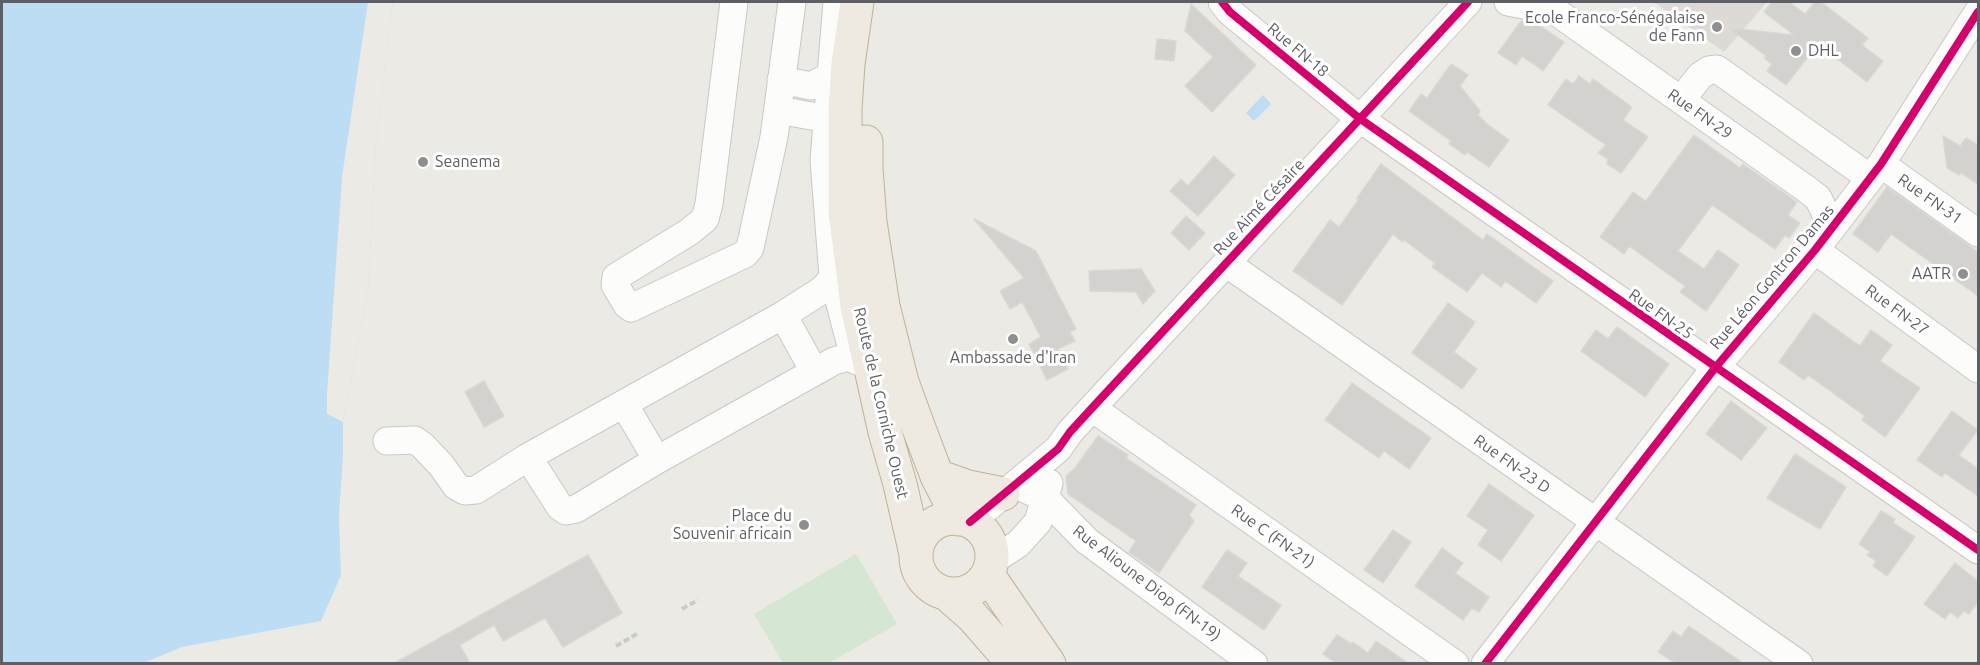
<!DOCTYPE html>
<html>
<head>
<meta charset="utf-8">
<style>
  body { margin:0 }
  #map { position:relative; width:1980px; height:665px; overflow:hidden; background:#ebeae5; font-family:Ubuntu,sans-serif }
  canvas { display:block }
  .frame { position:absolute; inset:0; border:3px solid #5c5f63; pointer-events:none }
</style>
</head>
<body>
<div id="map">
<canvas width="1980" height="665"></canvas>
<div class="frame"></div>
</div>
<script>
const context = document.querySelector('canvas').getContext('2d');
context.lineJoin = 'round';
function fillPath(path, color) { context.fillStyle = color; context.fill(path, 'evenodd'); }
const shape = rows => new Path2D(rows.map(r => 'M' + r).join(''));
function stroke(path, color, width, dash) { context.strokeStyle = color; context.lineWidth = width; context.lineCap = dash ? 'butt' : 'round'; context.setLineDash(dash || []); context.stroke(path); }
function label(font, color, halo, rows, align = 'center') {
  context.font = font + ' Ubuntu,sans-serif'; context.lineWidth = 6; context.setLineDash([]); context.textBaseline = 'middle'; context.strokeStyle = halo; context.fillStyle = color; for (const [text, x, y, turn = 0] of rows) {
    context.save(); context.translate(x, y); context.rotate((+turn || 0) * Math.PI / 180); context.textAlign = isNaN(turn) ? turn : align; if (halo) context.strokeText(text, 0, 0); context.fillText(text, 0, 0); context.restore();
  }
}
fillPath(shape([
  [1654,2,1767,2,1724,52]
]), '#dddad5');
fillPath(shape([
  [856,554,897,624,829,663,783,663,754,614]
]), '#d5e6d2');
fillPath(shape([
  [2,2,393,2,376,141,368,290,343,422,343,455,339,516,341,575,321,621,182,647,143,663,2,663],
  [1263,95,1271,104,1254,121,1246,113]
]), '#bcddf3');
fillPath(shape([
  [368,2,393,2,376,141,368,290,343,422,327,414,327,394,342,177]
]), '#ebeae5');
const building = shape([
  [1772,2,1789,2,1805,14,1815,2,1821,2,1868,38,1862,45,1883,61,1867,82,1818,44,1786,85,1767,71,1772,64,1764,58,1766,56,1729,28,1794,35,1764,12,1772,2],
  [1191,4,1256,65,1212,112,1185,86,1213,57,1185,31,1191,4],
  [1521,21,1537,24,1564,42,1543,71,1522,56,1516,65,1498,53,1521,21],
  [1157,39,1176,41,1174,61,1155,59,1157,39],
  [1451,64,1468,75,1460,86,1480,111,1478,115,1487,124,1509,140,1489,167,1467,152,1465,155,1449,144,1451,141,1409,111,1421,94,1427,98,1451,64],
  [1579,76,1590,84,1593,79,1632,107,1623,120,1648,137,1621,173,1607,164,1608,159,1598,153,1606,145,1548,105,1566,79,1573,84,1579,76],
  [1694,135,1740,168,1743,164,1797,202,1788,215,1800,223,1789,238,1785,235,1775,249,1712,205,1678,251,1704,269,1718,250,1739,265,1706,311,1680,292,1685,286,1629,246,1624,254,1600,237,1633,192,1646,201,1694,135],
  [1943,136,1960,146,1966,138,1978,145,1978,184,1961,173,1959,175,1947,168,1943,136],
  [1214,156,1235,175,1198,216,1170,191,1181,179,1188,186,1214,156],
  [1381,164,1483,240,1487,234,1553,281,1536,303,1505,281,1501,287,1482,273,1467,292,1432,267,1435,263,1404,240,1402,242,1393,234,1342,305,1293,271,1330,220,1339,227,1359,199,1357,198,1381,164],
  [1887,187,1978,252,1978,296,1891,234,1878,252,1853,234,1887,187],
  [1186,216,1205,233,1189,250,1171,233,1186,216],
  [974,219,1036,251,1076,329,1070,332,1075,341,1058,349,1068,369,1047,380,1029,344,1041,337,1022,302,1010,309,1000,291,1024,278,974,219],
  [1141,269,1155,291,1143,304,1136,292,1090,291,1089,271,1141,269],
  [1448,303,1475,322,1454,352,1477,369,1462,389,1412,353,1448,303],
  [1814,313,1860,346,1871,330,1892,345,1880,361,1920,388,1885,437,1862,420,1865,416,1808,375,1804,380,1779,362,1814,313],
  [1617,327,1669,364,1645,397,1581,351,1596,330,1608,339,1617,327],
  [484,381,504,416,484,427,465,392,484,381],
  [1352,383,1431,438,1409,469,1384,451,1379,458,1325,420,1352,383],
  [1731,401,1767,428,1741,460,1706,434,1731,401],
  [1952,411,1978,430,1959,455,1978,469,1978,496,1945,473,1942,477,1917,460,1952,411],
  [1098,436,1128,455,1126,458,1196,505,1189,515,1194,521,1159,573,1129,552,1136,541,1068,494,1066,476,1075,468,1098,436],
  [1795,454,1846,487,1820,529,1767,498,1795,454],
  [1489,484,1534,515,1501,561,1478,545,1488,530,1467,516,1489,484],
  [1881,511,1895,519,1893,523,1915,537,1887,576,1873,566,1876,561,1867,555,1870,552,1859,544,1881,511],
  [1393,530,1411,542,1383,583,1364,570,1393,530],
  [1442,548,1463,563,1455,573,1489,597,1479,612,1472,608,1463,620,1415,586,1442,548],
  [1227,550,1247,563,1238,576,1281,605,1264,630,1202,587,1227,550],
  [588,555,622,613,563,647,545,618,503,641,494,625,460,645,470,663,395,663,588,555],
  [1955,563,1978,581,1978,602,1969,614,1964,611,1958,618,1950,612,1945,619,1924,604,1955,563],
  [1689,626,1743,663,1676,663,1658,652,1673,631,1681,637,1689,626],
  [1337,635,1351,644,1353,642,1368,653,1376,641,1408,663,1336,663,1323,654,1337,635]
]);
fillPath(building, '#d3d2cf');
stroke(building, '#dad8d4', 1.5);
const minor = shape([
  [734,2,709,204,705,219,689,232,616,277,615,285,627,305,631,308,745,254,750,248,774,137,792,2],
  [837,2,824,160,833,277,850,342],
  [1222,2,1230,12,1359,118,1978,550],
  [1508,2,1555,11,1805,188,1818,198,1832,227],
  [781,80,811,86,830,76],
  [1681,100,1700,76,1709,70,1717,69,1870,178],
  [778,110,828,119],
  [1881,164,1978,233],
  [1815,250,1978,369],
  [1226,263,1799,664],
  [783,315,814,371],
  [624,404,657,460],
  [1092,408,1455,664],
  [387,441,415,440,423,446,441,465,456,486,465,491,476,490,528,457,783,315,819,292,826,286,833,277],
  [528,457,560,507,566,511,576,509,657,460,834,361,848,357,857,361],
  [1016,485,1045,498,1087,541,1254,664],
  [970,522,1058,449,1070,432,1092,408,1468,2],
  [992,561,1018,544,1038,522,1049,483],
  [1485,664,1715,368,1815,250,1881,164,1978,12]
]);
const highway = shape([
  [857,2,848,64,845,109,845,211,857,306,885,432,900,484,916,554],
  [866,142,866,168,870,222,883,306,902,382,918,426,937,476,959,519],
  [937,476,968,487,1003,494],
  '916 556a38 38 0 1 1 76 0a38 38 0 1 1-76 0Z',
  [988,575,1049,664],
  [947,594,972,616,1014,664]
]);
stroke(minor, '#c8c8c8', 29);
stroke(highway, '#c0b295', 35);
stroke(shape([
  [910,577,921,593],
  [682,609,698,600],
  [616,646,637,634]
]), '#c8ccca', 4, [6, 3]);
stroke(minor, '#fcfcfb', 27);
stroke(highway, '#eeeae2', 33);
stroke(shape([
  [1222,2,1230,12,1359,118,1978,550],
  [970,522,1058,449,1070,432,1092,408,1468,2],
  [1485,664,1715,368,1815,250,1881,164,1978,12]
]), '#d6006c', 8);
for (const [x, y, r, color] of [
  [1717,27,6,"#8e9090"],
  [1796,51,6,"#8e9090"],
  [423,162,6,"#8e9090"],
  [1963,274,6,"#8e9090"],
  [1013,339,6,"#8e9090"],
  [804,525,6,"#8e9090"]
]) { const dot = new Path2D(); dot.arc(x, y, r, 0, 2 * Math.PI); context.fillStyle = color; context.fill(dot); stroke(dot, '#fff', 2); }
label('16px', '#5c5f63', '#fff', [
  ["Ecole Franco-Sénégalaise",1705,18],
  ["de Fann",1705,36],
  ["DHL",1808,51,"left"],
  ["Seanema",435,162,"left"],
  ["AATR",1951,274],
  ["Ambassade d'Iran",1013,358,"center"],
  ["Place du",792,516],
  ["Souvenir africain",792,534]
], 'right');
label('16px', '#5c5f63', '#fff', [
  ["Rue FN-18",1298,50,40],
  ["Rue FN-29",1700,114,35],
  ["Rue FN-31",1930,199,35],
  ["Rue Aimé Césaire",1259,207,-47],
  ["Rue Léon Gontron Damas",1772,277,-50],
  ["Rue FN-27",1897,310,36],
  ["Rue FN-25",1661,314,35],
  ["Route de la Corniche Ouest",881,403,77],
  ["Rue FN-23 D",1512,464,35],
  ["Rue C (FN-21)",1273,536,35],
  ["Rue Alioune Diop (FN-19)",1147,583,37]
]);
</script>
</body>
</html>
